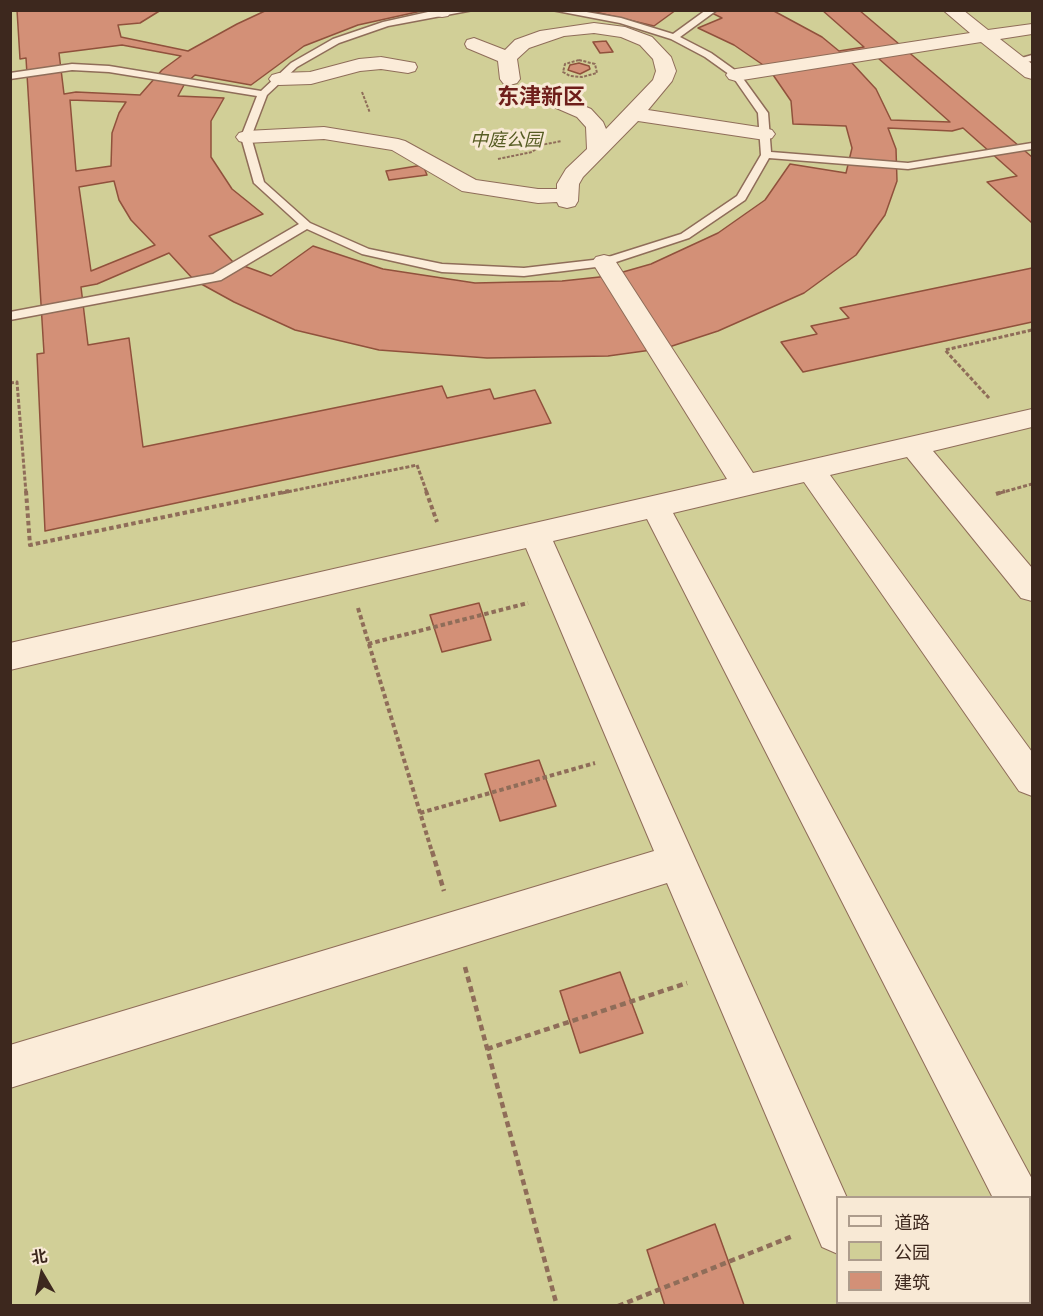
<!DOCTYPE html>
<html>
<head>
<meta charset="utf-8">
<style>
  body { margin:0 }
  #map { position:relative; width:1043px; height:1316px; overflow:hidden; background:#f2ddc4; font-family:Merriweather,"Noto Sans SC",serif }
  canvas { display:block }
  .frame { position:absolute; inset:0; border:12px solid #3d281e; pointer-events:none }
  .legend { position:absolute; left:836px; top:1196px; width:195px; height:108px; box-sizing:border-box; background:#f8e9d5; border:2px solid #ad9c8c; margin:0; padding:8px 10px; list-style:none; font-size:18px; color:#3d281e }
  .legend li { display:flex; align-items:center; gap:12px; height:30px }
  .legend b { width:30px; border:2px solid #ad9c8c }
  .north { position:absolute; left:12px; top:1244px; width:60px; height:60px; -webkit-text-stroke:4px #f8e9d5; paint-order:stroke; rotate:351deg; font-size:16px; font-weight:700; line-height:24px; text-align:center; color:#3d281e }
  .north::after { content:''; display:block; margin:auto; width:21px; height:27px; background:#3d281e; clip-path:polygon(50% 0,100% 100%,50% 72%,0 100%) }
</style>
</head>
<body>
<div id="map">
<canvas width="1043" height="1316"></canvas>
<div class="frame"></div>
<ul class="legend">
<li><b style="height:8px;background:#fbecd9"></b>道路</li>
<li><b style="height:16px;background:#d1cf97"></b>公园</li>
<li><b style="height:16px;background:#d39077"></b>建筑</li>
</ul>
<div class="north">北</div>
</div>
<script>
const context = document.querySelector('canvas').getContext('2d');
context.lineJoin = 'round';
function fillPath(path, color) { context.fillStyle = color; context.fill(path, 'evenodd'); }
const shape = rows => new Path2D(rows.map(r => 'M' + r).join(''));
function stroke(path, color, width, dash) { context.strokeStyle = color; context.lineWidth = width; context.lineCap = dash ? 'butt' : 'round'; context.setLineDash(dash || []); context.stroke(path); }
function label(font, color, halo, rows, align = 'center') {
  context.font = font + ' Merriweather,"Noto Sans SC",serif'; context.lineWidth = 6; context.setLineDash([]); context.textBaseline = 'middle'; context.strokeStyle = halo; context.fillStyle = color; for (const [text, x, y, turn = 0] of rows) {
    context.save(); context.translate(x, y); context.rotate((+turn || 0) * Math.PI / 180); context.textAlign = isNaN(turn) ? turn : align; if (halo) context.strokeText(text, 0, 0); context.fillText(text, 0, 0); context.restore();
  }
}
fillPath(shape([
  [10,11,1032,11,1032,1305,11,1305],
  [838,1198,1030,1198,1030,1302,838,1302]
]), '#d1cf97');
const building = shape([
  [17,10,161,10,140,23,118,25,121,37,188,51,237,24,267,10,426,10,358,25,304,46,251,85,195,75,184,85,178,96,224,98,211,121,211,157,232,189,263,214,209,236,233,262,271,276,313,246,383,269,475,283,562,281,609,276,651,264,718,233,765,200,790,164,846,173,852,148,846,126,793,124,791,101,769,69,734,45,698,28,722,18,706,10,772,10,822,37,839,51,864,47,822,10,859,10,1032,157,1032,223,987,182,1017,176,963,128,952,131,888,128,896,149,897,181,885,215,856,255,804,293,718,331,666,348,608,356,487,358,379,350,295,330,234,302,194,280,169,253,97,284,81,287,88,345,129,338,143,447,442,386,447,398,490,389,494,399,535,390,551,423,45,531,37,354,44,353,26,58,20,59,17,10],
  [122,45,181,56,162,70,140,95,76,92,64,94,59,53,122,45],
  [878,58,950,122,891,120,876,89,851,62,878,58],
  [70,100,126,102,119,113,112,133,111,166,76,171,70,100],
  [114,181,119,200,131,220,155,245,91,271,79,187,114,181],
  [587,10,676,10,654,26,587,10],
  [606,41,613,52,600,53,593,42,606,41],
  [579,63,589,66,590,69,580,74,568,70,570,65,579,63],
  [423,165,427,175,389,180,386,171,423,165],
  [1032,268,1032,322,803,372,781,342,817,334,811,326,849,318,840,308,1032,268],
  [479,603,491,640,442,652,430,615,479,603],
  [539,760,556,806,500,821,485,774,539,760],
  [620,972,643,1033,580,1053,560,991,620,972],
  [715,1224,744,1305,665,1306,647,1250,715,1224]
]);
fillPath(building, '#d39077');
stroke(building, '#90513c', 1.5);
const lane = shape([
  [437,10,473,10,388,26,339,43,297,67,267,95,251,137,264,182,310,223,369,249,442,264,524,268,602,259,681,234,737,196,761,155,758,113,733,77,705,57,671,39,620,23,552,10,575,10,621,18,673,34,706,10,717,10,680,37,711,53,739,73,768,113,771,152,908,163,1032,143,1032,149,908,169,769,158,745,200,689,238,604,266,524,276,442,272,362,254,307,229,221,280,10,320,10,312,213,274,299,224,254,183,241,137,257,96,109,72,72,70,10,79,10,73,72,64,109,66,261,91,291,63,333,39,383,22,437,10],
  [1032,55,1032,61,1016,64,1011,61,1032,55]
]);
const street = shape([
  [432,10,450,10,451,12,448,16,442,17,436,16,432,10],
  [943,10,963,10,988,30,1032,24,1032,34,1000,39,1032,64,1032,79,1025,77,981,42,736,81,729,79,726,75,729,71,736,69,970,33,943,10],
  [594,23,625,27,652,37,671,57,676,71,672,81,648,110,765,128,772,130,775,134,772,138,765,140,638,121,583,177,579,184,578,201,575,206,567,208,559,206,557,202,538,203,462,191,392,150,324,139,246,143,239,141,236,137,239,133,246,131,324,127,398,139,405,141,476,180,538,189,557,189,557,184,566,169,587,149,586,127,577,117,540,101,537,97,540,93,554,93,591,109,603,122,606,129,653,80,656,71,653,59,640,45,621,37,594,33,564,36,529,48,517,59,520,79,517,83,510,85,503,83,500,79,498,61,467,48,465,44,467,40,474,38,505,50,515,40,540,31,594,23],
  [381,57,415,63,417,67,415,71,408,73,381,69,360,71,311,84,279,85,272,83,269,79,272,75,279,73,310,72,359,59,381,57],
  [604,255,612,257,616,262,753,473,1032,409,1032,427,933,451,1032,568,1032,601,1021,598,907,457,830,475,1032,752,1032,796,1019,791,804,482,673,513,1032,1179,1032,1248,1030,1247,1030,1198,993,1198,647,519,553,541,847,1198,838,1198,838,1254,822,1247,667,883,10,1088,10,1045,654,851,526,548,10,670,10,643,727,479,592,262,596,257,604,255],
  [844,1302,893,1302,894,1306,845,1306,844,1302]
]);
stroke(lane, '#8f6d59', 3);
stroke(street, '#8f6d59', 2);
stroke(shape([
  [579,60,595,64,597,73,582,77,570,76,563,72,565,64,579,60],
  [362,92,370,113],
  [498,159,532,152,541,145,562,141]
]), '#8f6d59', 2, [3, 1.5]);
stroke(shape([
  [10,383,17,382,26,493],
  [989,398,945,350,1032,330],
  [282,493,417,465,427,493],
  [1000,493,1032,484]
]), '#8f6d59', 3, [4, 2]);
stroke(shape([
  [26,491,30,545,289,491],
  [426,491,437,522],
  [996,494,1005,491],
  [358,608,432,852],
  [368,644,528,603],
  [420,813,595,763]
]), '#8f6d59', 4, [4.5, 3]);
stroke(shape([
  [432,851,444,891],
  [465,967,557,1306],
  [487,1049,687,983],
  [618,1306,793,1236]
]), '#8f6d59', 4.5, [6, 4]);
fillPath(lane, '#fbecd9');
fillPath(street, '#fbecd9');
label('italic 18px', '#565c23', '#f8e9d5', [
  ["中庭公园",506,141]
]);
label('bold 22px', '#6e1e1a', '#f8e9d5', [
  ["东津新区",541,98]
]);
</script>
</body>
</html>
